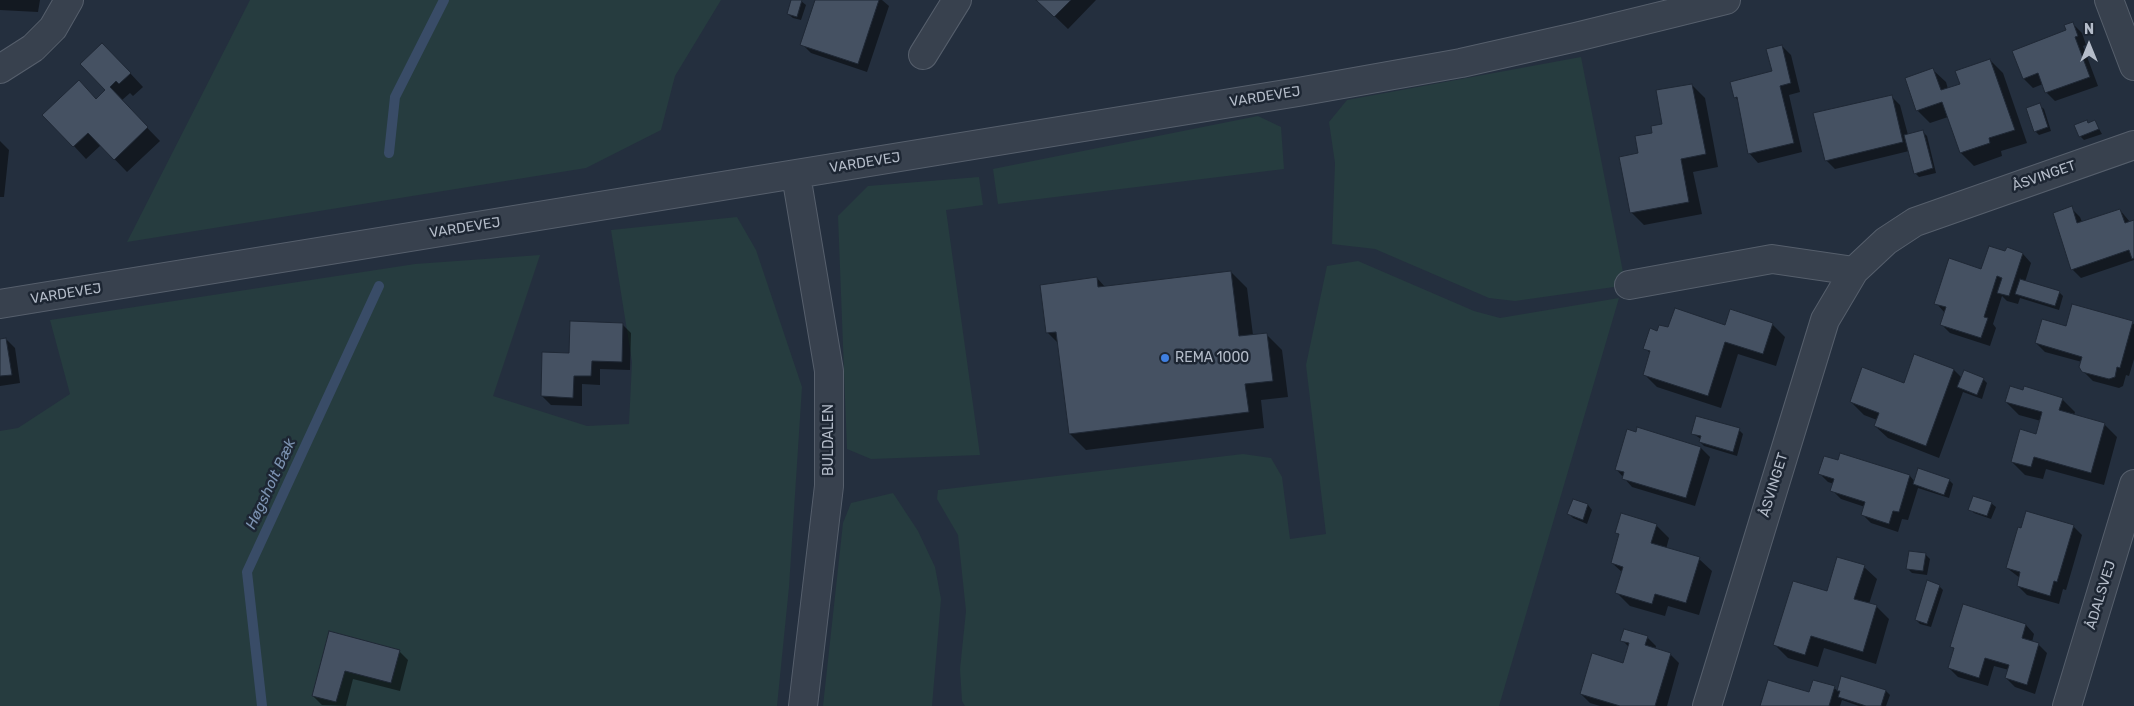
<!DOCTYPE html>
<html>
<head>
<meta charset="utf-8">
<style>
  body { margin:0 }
  #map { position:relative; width:2134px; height:706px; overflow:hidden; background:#242f3e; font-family:Rubik,sans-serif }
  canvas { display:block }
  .north { position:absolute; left:2064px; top:20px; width:50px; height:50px; -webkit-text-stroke:4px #1d2633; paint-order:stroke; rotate:0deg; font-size:14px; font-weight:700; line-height:20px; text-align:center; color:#b4bcc9 }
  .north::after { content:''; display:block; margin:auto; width:18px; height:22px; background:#b4bcc9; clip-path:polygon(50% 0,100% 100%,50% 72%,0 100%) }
</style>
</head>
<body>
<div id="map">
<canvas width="2134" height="706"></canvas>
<div class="north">N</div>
</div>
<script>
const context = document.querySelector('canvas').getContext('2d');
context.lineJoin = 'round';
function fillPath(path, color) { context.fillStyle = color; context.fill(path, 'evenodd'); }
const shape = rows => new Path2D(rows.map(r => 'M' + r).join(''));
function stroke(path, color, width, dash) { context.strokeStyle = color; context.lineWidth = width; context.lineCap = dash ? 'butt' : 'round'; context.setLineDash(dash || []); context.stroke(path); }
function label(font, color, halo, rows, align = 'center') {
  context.font = font + ' Rubik,sans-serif'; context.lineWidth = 5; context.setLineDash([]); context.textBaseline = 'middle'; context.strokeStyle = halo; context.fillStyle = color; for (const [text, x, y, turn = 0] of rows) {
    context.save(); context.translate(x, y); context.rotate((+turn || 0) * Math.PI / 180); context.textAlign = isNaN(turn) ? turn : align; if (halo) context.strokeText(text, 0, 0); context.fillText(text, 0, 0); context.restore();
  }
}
fillPath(shape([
  [250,0,721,0,675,76,661,130,586,168,127,242],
  [1581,57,1623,272,1621,286,1515,301,1489,298,1375,249,1332,244,1335,163,1329,122,1347,100],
  [1258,116,1281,127,1284,169,998,204,993,169],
  [979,177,983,205,946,210,980,455,871,459,847,449,838,216,868,186],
  [737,217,756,250,802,387,789,587,777,706,0,706,0,431,18,428,70,394,50,320,415,264,540,255,493,396,587,426,629,424,632,362,611,230],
  [1358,261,1474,311,1500,318,1619,298,1499,706,965,706,962,701,960,669,966,611,958,535,937,499,938,490,1243,454,1271,458,1282,477,1290,539,1326,534,1306,365,1327,266],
  [893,493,918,531,935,567,941,599,932,706,823,706,843,523,851,503]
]), '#263c3f');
fillPath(shape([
  [0,0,40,0,38,12,0,10],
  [792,0,801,1,806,5,801,20,793,18,788,14],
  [816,0,882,0,889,6,867,72,811,53,802,44],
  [1038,0,1096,0,1068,29],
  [2073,24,2082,33,2086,45,2083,46,2098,86,2055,101,2046,92,2043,84,2033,88,2024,79,2014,51,2068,30],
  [1782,46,1791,55,1800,92,1789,95,1802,152,1758,163,1750,154,1739,101,1735,97,1773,72],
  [115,57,143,87,133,96,130,93,121,101,160,141,127,172,101,145,86,159,74,146,97,100,107,91],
  [1990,60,2003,73,2027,143,2001,151,2002,156,1974,166,1961,153,1948,117,1930,123,1917,110,1933,70,1946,82,1948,89,1962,85],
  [1692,85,1705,98,1718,167,1693,172,1702,214,1644,225,1631,212,1640,154],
  [1891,96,1900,105,1908,135,1922,131,1927,136,1936,173,1919,177,1915,173,1909,151,1835,169,1826,160],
  [2039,105,2044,109,2051,131,2039,135,2035,131],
  [2095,122,2102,134,2084,140,2080,136,2089,124],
  [0,141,9,150,4,197,0,197],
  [2071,208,2080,217,2082,222,2120,210,2130,222,2134,221,2134,260,2081,278,2072,269],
  [2006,253,2023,254,2031,263,2025,282,2059,292,2063,296,2059,310,2020,298,2018,304,2007,301,2002,296,1993,324,1996,328,1990,346,1950,333,1941,324,1945,313,1936,303],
  [1231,272,1247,288,1253,335,1266,334,1282,350,1288,397,1261,400,1264,428,1086,450,1070,434,1059,344,1047,332,1097,278,1106,288],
  [2073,306,2134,324,2134,359,2129,376,2126,375,2123,386,2119,388,2093,381,2083,371,2082,362,2045,352,2036,343,2067,327],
  [622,324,631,333,630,370,600,369,600,385,582,384,582,406,551,405,542,396,570,354],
  [1772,324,1785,337,1776,366,1738,354,1721,408,1657,387,1644,374,1651,354,1645,348,1658,333,1669,329],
  [6,339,15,348,20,383,0,386,0,340],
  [1915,356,1954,370,1962,378,1983,379,1987,383,1982,399,1963,392,1939,458,1888,438,1875,426,1877,420,1864,415,1851,402,1905,384],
  [2062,399,2075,412,2074,415,2104,424,2117,437,2104,485,2046,469,2043,479,2025,475,2012,462,2037,435,2041,421,2019,415,2006,402],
  [1739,430,1743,434,1737,456,1704,446,1700,442,1701,439,1692,433],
  [1701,448,1710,457,1695,506,1632,487,1616,469],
  [1841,455,1910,476,1915,482,1949,480,1953,484,1949,498,1918,488,1908,520,1902,519,1898,532,1871,523,1862,514,1865,507,1841,499,1832,490,1834,484,1828,482,1819,473,1839,462],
  [1991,503,1996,507,1991,519,1974,513,1970,509],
  [1588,505,1592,510,1587,524,1573,518,1569,514],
  [1656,525,1669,538,1666,549,1699,559,1712,571,1699,615,1668,606,1665,616,1630,606,1617,593,1623,573,1612,563,1620,536,1617,533],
  [2073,526,2082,535,2066,590,2063,589,2059,604,2027,595,2018,586,2020,578,2007,568],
  [1925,554,1930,559,1927,575,1912,573,1907,568],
  [1864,567,1877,579,1869,604,1877,607,1889,619,1876,664,1824,648,1818,667,1788,658,1775,645,1828,593],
  [1939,586,1943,590,1931,627,1920,624,1916,620],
  [2026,625,2034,634,2032,642,2038,644,2047,653,2035,694,2015,687,2006,678,2009,670,1994,666,1988,686,1958,677,1949,668,1955,650,1952,647],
  [330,633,399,651,408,660,400,691,353,679,346,706,322,705,313,696],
  [1647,637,1656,646,1655,650,1670,654,1679,663,1667,706,1600,706,1590,703,1581,694,1624,664,1629,647,1622,640],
  [1834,688,1838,691,1886,691,1890,695,1886,706,1859,706,1842,700,1840,706,1761,706]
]), '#0007');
stroke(shape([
  [389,153,395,97,444,0],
  [262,706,247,572,379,286]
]), '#394c67', 10);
const building = shape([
  [791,0,802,0,797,17,787,14,791,0],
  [815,0,879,0,858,64,800,45,815,0],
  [1036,0,1071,0,1054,17,1036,0],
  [2073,22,2078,36,2075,37,2090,77,2045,93,2038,73,2023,79,2012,51,2066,30,2064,25,2073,22],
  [102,43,131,73,119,84,116,81,110,87,148,127,114,160,88,133,73,147,42,115,79,80,96,99,105,90,80,64,102,43],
  [1782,45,1791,83,1780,86,1794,143,1748,154,1737,97,1734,98,1730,82,1772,71,1766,49,1782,45],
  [1990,59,2015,130,1989,138,1990,143,1960,153,1942,102,1916,111,1905,78,1933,68,1941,90,1960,84,1955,71,1990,59],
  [1692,84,1706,154,1681,159,1689,202,1630,213,1619,157,1638,153,1635,136,1652,133,1651,126,1662,124,1656,90,1692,84],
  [1892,95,1903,142,1825,161,1813,113,1892,95],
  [2040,103,2048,127,2034,132,2026,108,2040,103],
  [2087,120,2088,123,2095,120,2099,129,2079,137,2074,125,2087,120],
  [1923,130,1933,168,1914,174,1904,135,1923,130],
  [2072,206,2077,223,2120,209,2125,223,2134,220,2134,258,2132,259,2129,250,2071,270,2053,213,2072,206],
  [1989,246,2005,251,2007,247,2023,253,2009,296,1997,293,2002,278,1997,276,1984,317,1988,318,1981,338,1940,325,1946,307,1934,304,1949,258,1981,269,1989,246],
  [1231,271,1239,336,1267,333,1273,381,1245,384,1249,412,1069,434,1056,332,1046,333,1040,285,1097,277,1098,287,1231,271],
  [2020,279,2060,291,2055,306,2015,294,2020,279],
  [2072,304,2133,321,2120,368,2117,367,2115,377,2109,379,2082,372,2079,367,2082,357,2035,343,2042,319,2066,326,2072,304],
  [1675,308,1725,325,1730,309,1773,323,1763,354,1725,342,1708,396,1643,375,1650,351,1643,349,1650,328,1657,331,1659,325,1668,327,1675,308],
  [570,321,623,323,622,362,592,361,591,376,574,376,573,398,541,396,542,352,569,353,570,321],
  [6,338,12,375,0,376,0,339,6,338],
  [1914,354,1954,369,1926,446,1874,426,1879,413,1850,402,1862,367,1904,383,1914,354],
  [1964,370,1984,378,1977,395,1957,387,1964,370],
  [2010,386,2023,390,2024,386,2063,398,2059,410,2105,423,2091,473,2034,457,2031,467,2011,462,2020,429,2036,434,2042,412,2005,402,2010,386],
  [1696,416,1740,428,1733,452,1699,442,1701,436,1691,434,1696,416],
  [1637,427,1701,447,1686,498,1622,479,1624,472,1615,470,1627,429,1636,432,1637,427],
  [1840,453,1910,475,1899,512,1893,511,1889,524,1861,515,1865,502,1830,491,1834,479,1818,474,1824,456,1838,460,1840,453],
  [1918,468,1950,479,1944,495,1913,484,1918,468],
  [1973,496,1992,502,1987,516,1968,510,1973,496],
  [1573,499,1588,504,1583,520,1567,514,1573,499],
  [2026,511,2074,525,2057,582,2054,581,2050,596,2017,586,2020,572,2006,568,2018,527,2021,528,2026,511],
  [1621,513,1657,524,1651,543,1700,557,1686,603,1655,594,1652,604,1615,593,1623,567,1611,563,1619,534,1615,533,1621,513],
  [1909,551,1926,553,1923,571,1906,569,1909,551],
  [1837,557,1865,565,1854,599,1877,605,1863,652,1811,636,1805,655,1773,645,1793,581,1827,591,1837,557],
  [1927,580,1940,585,1927,624,1915,620,1927,580],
  [1963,604,2026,624,2022,638,2039,643,2027,685,2005,678,2009,665,1985,658,1979,678,1948,668,1954,648,1950,647,1963,604],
  [1624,629,1648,636,1645,645,1671,653,1655,706,1620,706,1580,694,1592,653,1623,663,1629,643,1620,641,1624,629],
  [329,631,400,650,391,683,345,671,336,702,312,696,329,631],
  [1841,676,1886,690,1881,706,1866,706,1838,697,1840,691,1837,691,1841,676],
  [1768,680,1809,692,1813,680,1835,686,1829,706,1760,706,1768,680]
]);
fillPath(building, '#455162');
stroke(building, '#1f2835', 1);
const minor = shape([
  [2109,0,2134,66],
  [923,55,957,0],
  [0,69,33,48,53,28,69,0],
  [1629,285,1772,259,1854,271],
  [1707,706,1825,320,1854,271,1886,241,1915,222,2134,145],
  [2067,706,2134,484]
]);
const tertiary = shape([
  [796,175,829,371,829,486,803,706],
  [0,304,1298,92,1461,63,1576,37,1726,0]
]);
stroke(minor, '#565f6c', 30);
stroke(tertiary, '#565f6c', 30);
stroke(minor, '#38414e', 28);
stroke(tertiary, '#38414e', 28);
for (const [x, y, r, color] of [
  [1165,358,5,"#3f7fe0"]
]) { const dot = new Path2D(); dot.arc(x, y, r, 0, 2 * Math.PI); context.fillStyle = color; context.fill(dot); stroke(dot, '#1d2633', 2); }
label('14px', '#b4bcc9', '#1d2633', [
  ["VARDEVEJ",1265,97,-9],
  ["VARDEVEJ",865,163,-9],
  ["ÅSVINGET",2044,176,-19],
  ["VARDEVEJ",465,228,-9],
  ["VARDEVEJ",66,294,-9],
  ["BULDALEN",829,440,-90],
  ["ÅSVINGET",1774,485,-73],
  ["ÅDALSVEJ",2101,595,-73]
]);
label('14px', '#b4bcc9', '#1d2633', [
  ["REMA 1000",1175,358]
], 'left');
label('italic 15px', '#7c92b1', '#1d2633', [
  ["Høgsholt Bæk",271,484,-65]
]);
</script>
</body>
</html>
